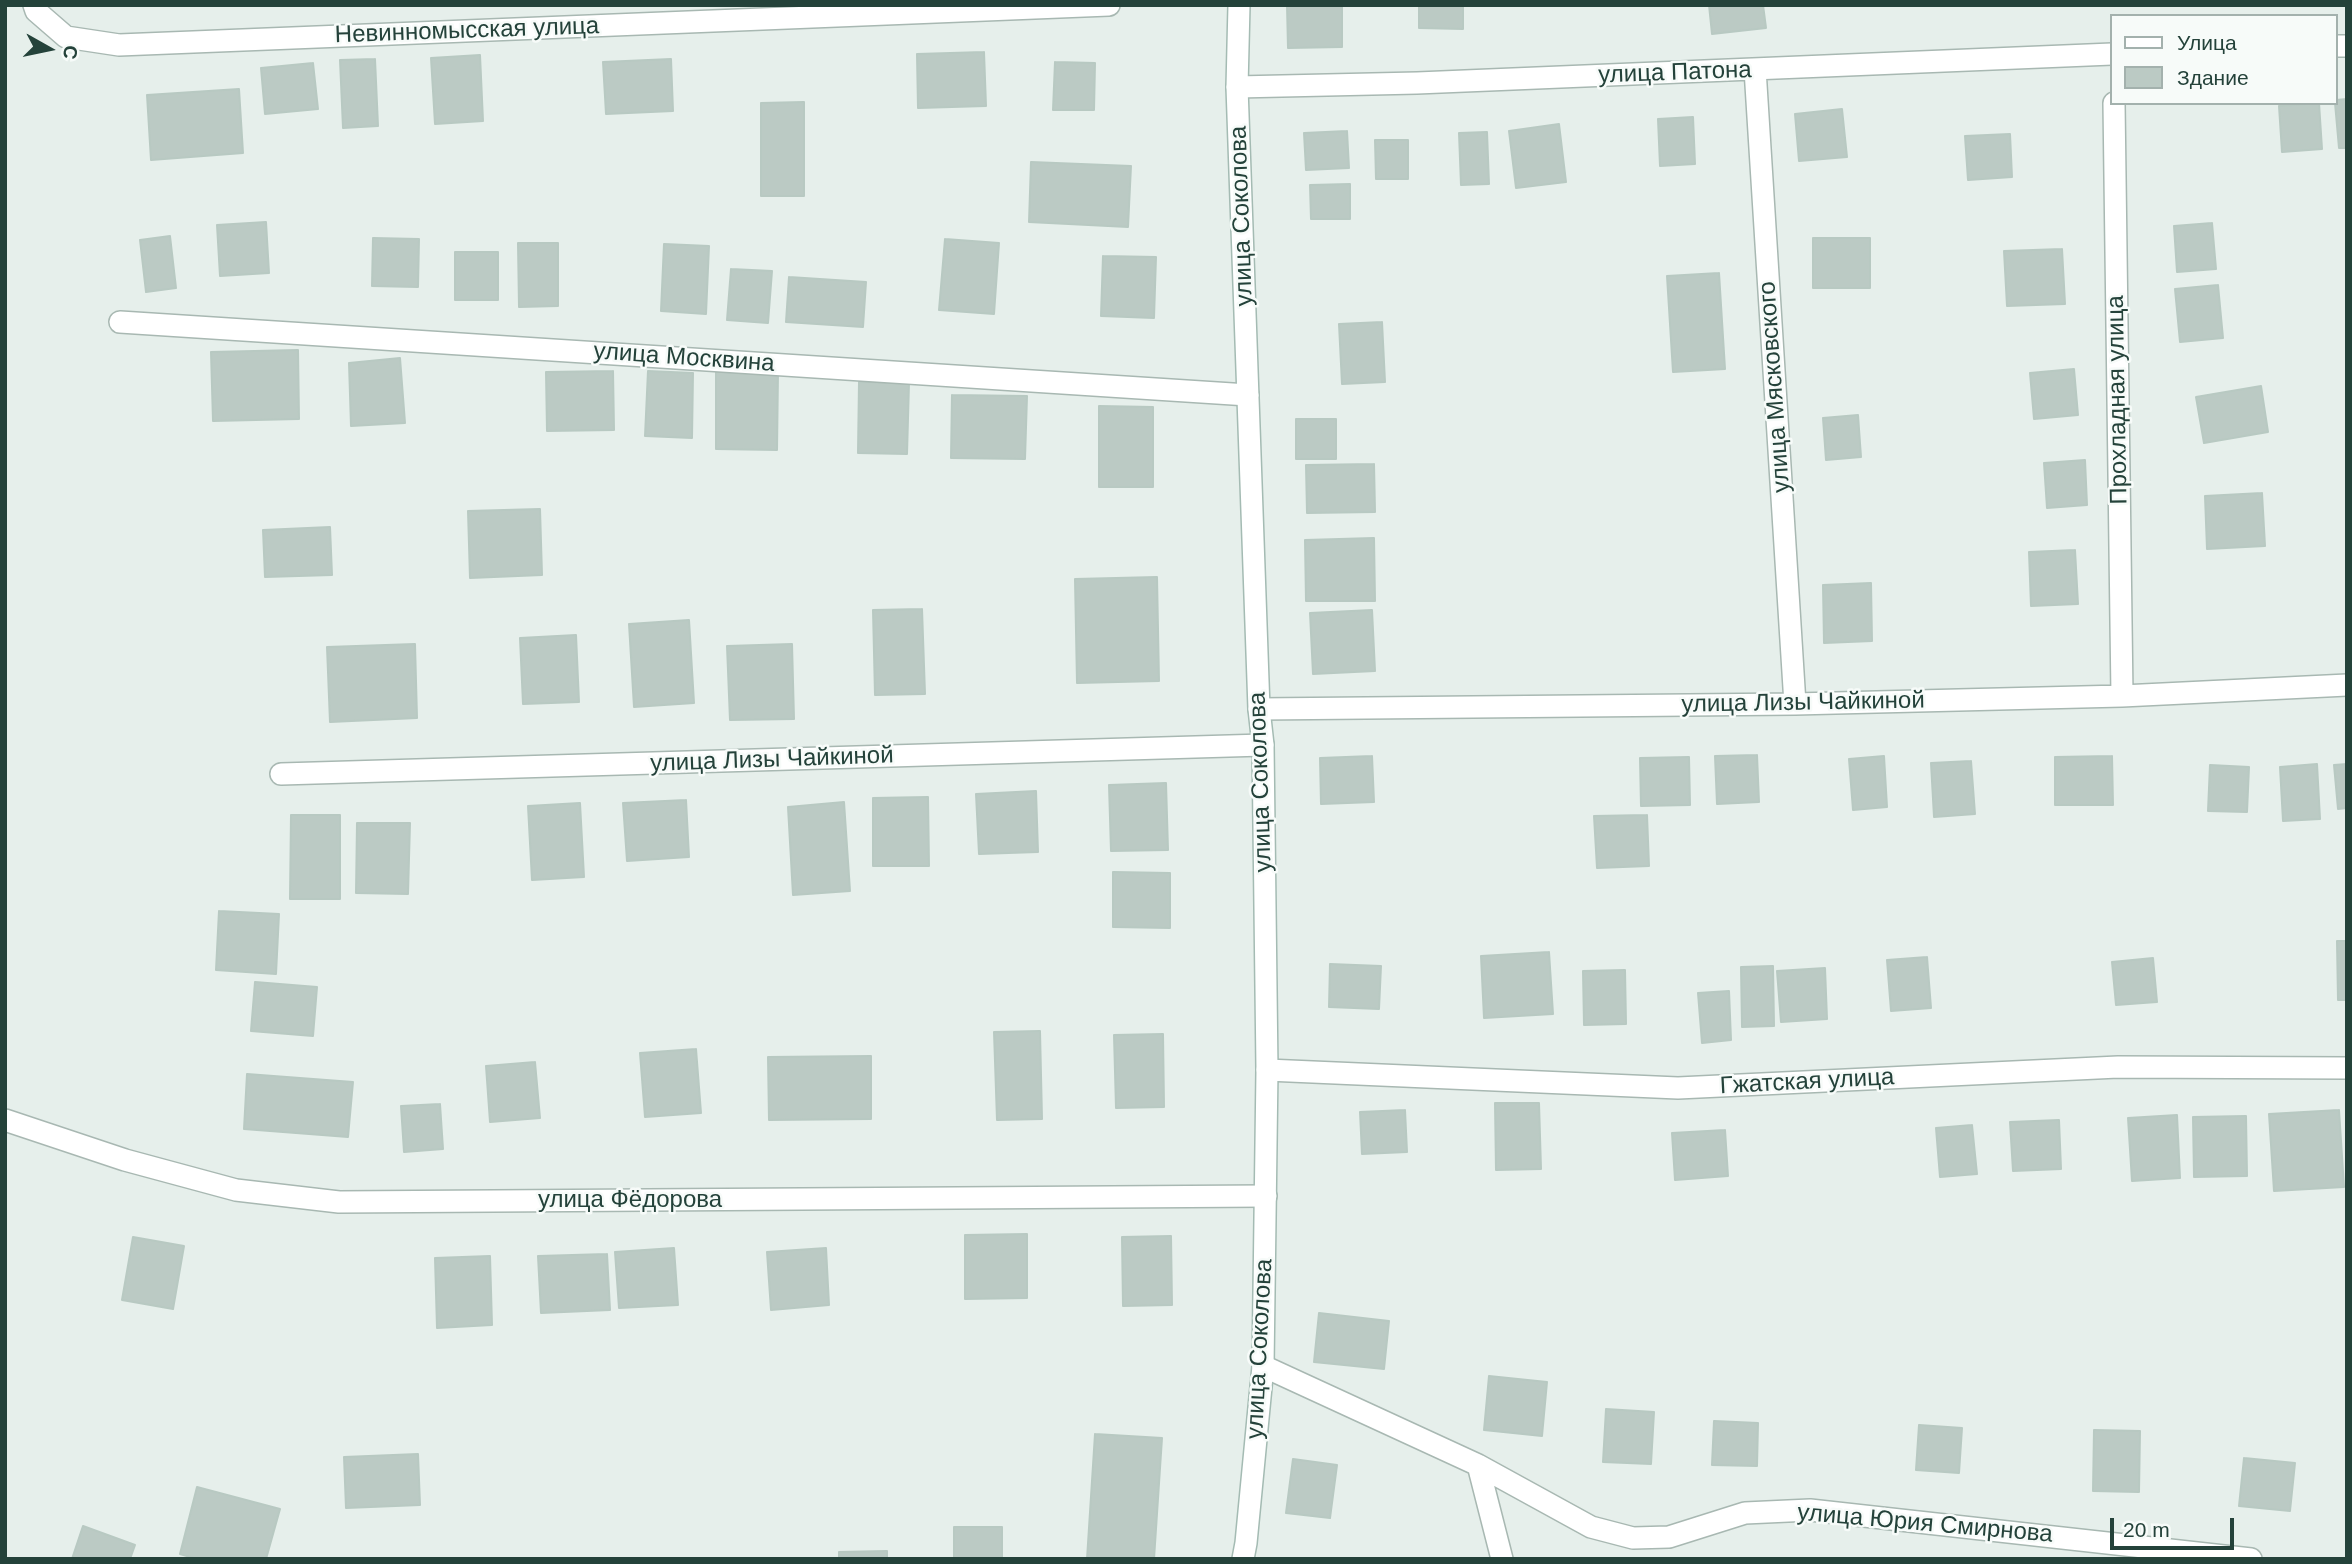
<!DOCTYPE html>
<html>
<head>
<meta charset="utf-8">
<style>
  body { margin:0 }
  #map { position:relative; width:2352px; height:1564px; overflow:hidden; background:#e6efeb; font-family:Arial,sans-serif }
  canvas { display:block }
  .frame { position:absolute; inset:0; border:7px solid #24423a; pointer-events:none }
  .legend { position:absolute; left:2110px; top:14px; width:228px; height:91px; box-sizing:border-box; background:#f7fbf9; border:2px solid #a3b1ad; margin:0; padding:9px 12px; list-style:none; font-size:21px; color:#24423a }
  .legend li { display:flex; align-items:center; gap:14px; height:35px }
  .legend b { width:35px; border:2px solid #a3b1ad }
  .north { position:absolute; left:14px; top:14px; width:70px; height:70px; -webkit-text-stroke:5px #f7fbf9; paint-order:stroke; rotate:99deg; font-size:19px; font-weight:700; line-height:28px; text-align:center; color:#24423a }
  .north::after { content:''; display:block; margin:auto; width:24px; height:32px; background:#24423a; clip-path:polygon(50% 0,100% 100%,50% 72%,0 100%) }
  .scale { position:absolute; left:2110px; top:1518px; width:124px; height:32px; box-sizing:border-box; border:4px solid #24423a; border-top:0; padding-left:9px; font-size:21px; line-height:24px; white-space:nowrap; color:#24423a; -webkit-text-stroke:5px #f7fbf9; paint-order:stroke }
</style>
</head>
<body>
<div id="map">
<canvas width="2352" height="1564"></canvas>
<div class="frame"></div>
<ul class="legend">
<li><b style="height:9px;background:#fff"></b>Улица</li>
<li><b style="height:19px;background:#bbcac4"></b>Здание</li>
</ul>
<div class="north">С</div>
<div class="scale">20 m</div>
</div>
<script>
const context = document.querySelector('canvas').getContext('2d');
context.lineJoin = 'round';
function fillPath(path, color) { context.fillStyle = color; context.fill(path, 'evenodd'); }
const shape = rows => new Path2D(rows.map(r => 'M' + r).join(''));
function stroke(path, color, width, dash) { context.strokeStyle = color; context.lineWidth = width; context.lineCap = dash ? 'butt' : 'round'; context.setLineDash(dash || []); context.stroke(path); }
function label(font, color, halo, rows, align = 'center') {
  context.font = font + ' Arial,sans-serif'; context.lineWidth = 5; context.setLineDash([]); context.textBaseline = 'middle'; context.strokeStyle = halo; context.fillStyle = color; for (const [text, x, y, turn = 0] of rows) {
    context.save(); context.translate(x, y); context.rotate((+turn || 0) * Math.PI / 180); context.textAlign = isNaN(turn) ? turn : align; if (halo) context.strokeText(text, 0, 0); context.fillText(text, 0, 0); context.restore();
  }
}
const building = shape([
  [1287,5,1342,5,1342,47,1288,48,1287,5],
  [1419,5,1463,5,1463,29,1419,28,1419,5],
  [1709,5,1763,5,1766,28,1712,34,1709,5],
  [984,52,986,106,918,108,917,54,984,52],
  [480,55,483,121,435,124,431,58,480,55],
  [375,59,378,126,343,128,340,60,375,59],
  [671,59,673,111,606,114,603,62,671,59],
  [1055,62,1095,63,1094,110,1053,110,1055,62],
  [313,63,318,109,265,114,261,68,313,63],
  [239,89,243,153,151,160,147,95,239,89],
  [2347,99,2347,148,2339,148,2335,103,2336,100,2347,99],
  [804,102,804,196,761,196,761,103,804,102],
  [2319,103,2322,149,2282,152,2279,106,2319,103],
  [1842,109,1847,157,1799,161,1795,114,1842,109],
  [1693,117,1695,164,1660,166,1658,119,1693,117],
  [1559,124,1566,182,1516,188,1509,131,1559,124],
  [1347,131,1349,168,1306,170,1304,133,1347,131],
  [1487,132,1489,184,1461,185,1459,133,1487,132],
  [2010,134,2012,177,1968,180,1965,136,2010,134],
  [1375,140,1408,140,1408,179,1376,179,1375,140],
  [1031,162,1131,166,1128,227,1029,222,1031,162],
  [1350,184,1350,219,1311,219,1310,185,1350,184],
  [266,222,269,273,220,276,217,225,266,222],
  [2212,223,2216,269,2177,272,2174,226,2212,223],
  [170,236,176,288,146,292,140,240,170,236],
  [373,238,419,239,418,287,372,286,373,238],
  [1813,238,1870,238,1870,288,1813,288,1813,238],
  [945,239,999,243,994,314,939,310,945,239],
  [518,243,558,243,558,306,519,307,518,243],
  [664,244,709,246,706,314,661,311,664,244],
  [2062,249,2065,304,2007,306,2004,251,2062,249],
  [455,252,498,252,498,300,455,300,455,252],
  [1103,256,1156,257,1154,318,1101,316,1103,256],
  [731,269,772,271,768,323,727,320,731,269],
  [1719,273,1725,369,1673,372,1667,276,1719,273],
  [789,277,866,282,863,327,786,322,789,277],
  [2218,285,2223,338,2180,342,2175,289,2218,285],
  [1382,322,1385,382,1342,384,1339,324,1382,322],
  [298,350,299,419,213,421,211,352,298,350],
  [400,358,405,423,351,426,349,363,400,358],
  [2074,369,2078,415,2034,419,2030,373,2074,369],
  [613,371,614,430,547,431,546,372,613,371],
  [648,371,693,373,692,438,645,436,648,371],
  [716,371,778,372,777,450,716,449,716,371],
  [859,382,909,383,907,454,858,453,859,382],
  [2261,386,2268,432,2204,443,2196,397,2261,386],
  [952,395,1027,396,1025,459,951,458,952,395],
  [1099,406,1153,407,1153,487,1099,487,1099,406],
  [1858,415,1861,457,1826,460,1823,418,1858,415],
  [1296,419,1336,419,1336,459,1296,459,1296,419],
  [2085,460,2087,505,2047,508,2044,463,2085,460],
  [1374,464,1375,512,1307,513,1306,465,1374,464],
  [2262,493,2265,546,2207,549,2205,496,2262,493],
  [540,509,542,575,470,578,468,511,540,509],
  [330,527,332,575,265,577,263,530,330,527],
  [1374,538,1375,601,1306,601,1305,540,1374,538],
  [2075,550,2078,604,2031,606,2029,552,2075,550],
  [1157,577,1159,681,1077,683,1075,579,1157,577],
  [1871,583,1872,641,1824,643,1823,585,1871,583],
  [922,609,925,694,875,695,873,610,922,609],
  [1372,610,1375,671,1313,674,1310,613,1372,610],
  [689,620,694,703,634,707,629,624,689,620],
  [576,635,579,702,523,704,520,638,576,635],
  [415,644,417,718,330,722,327,647,415,644],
  [792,644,794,719,730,720,727,646,792,644],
  [1757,755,1759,802,1717,804,1715,756,1757,755],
  [1372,756,1374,802,1321,804,1320,758,1372,756],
  [1884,756,1887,807,1853,810,1849,759,1884,756],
  [2112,756,2113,805,2055,805,2055,757,2112,756],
  [1689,757,1690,805,1641,806,1640,758,1689,757],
  [1971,761,1975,814,1934,817,1931,763,1971,761],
  [2317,764,2320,819,2283,821,2280,767,2317,764],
  [2347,764,2347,808,2338,809,2334,765,2347,764],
  [2210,765,2249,767,2247,812,2208,811,2210,765],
  [1166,783,1168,850,1111,851,1109,785,1166,783],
  [1036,791,1038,852,979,854,976,794,1036,791],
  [928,797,929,866,873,866,873,798,928,797],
  [686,800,689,857,627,861,623,803,686,800],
  [844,802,850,891,793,895,788,807,844,802],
  [580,803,584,877,532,880,528,806,580,803],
  [291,815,340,815,340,899,290,899,291,815],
  [1647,815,1649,866,1597,868,1594,816,1647,815],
  [357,823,410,823,408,894,356,893,357,823],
  [1113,872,1170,873,1170,928,1113,927,1113,872],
  [219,911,279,914,276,974,216,970,219,911],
  [2337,941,2347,941,2347,1000,2338,1000,2337,941],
  [1549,952,1553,1014,1484,1018,1481,956,1549,952],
  [1927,957,1931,1008,1891,1011,1887,960,1927,957],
  [2153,958,2157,1002,2116,1005,2112,962,2153,958],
  [1330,964,1381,966,1379,1009,1329,1007,1330,964],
  [1773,966,1774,1026,1742,1027,1741,967,1773,966],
  [1825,968,1827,1019,1781,1022,1777,971,1825,968],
  [1625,970,1626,1024,1584,1025,1583,971,1625,970],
  [255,982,317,987,313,1036,251,1031,255,982],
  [1729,991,1731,1040,1702,1043,1698,993,1729,991],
  [1040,1031,1042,1119,997,1120,994,1032,1040,1031],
  [1163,1034,1164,1107,1116,1108,1114,1035,1163,1034],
  [696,1049,701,1113,645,1117,640,1053,696,1049],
  [871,1056,871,1119,769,1120,768,1057,871,1056],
  [535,1062,540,1118,490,1122,486,1066,535,1062],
  [247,1074,353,1082,348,1137,244,1129,247,1074],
  [1495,1103,1539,1103,1541,1169,1496,1170,1495,1103],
  [440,1104,443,1149,404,1152,401,1106,440,1104],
  [1405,1110,1407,1152,1362,1154,1360,1112,1405,1110],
  [2339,1110,2344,1187,2274,1191,2269,1114,2339,1110],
  [2177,1115,2180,1178,2132,1181,2128,1118,2177,1115],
  [2246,1116,2247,1176,2194,1177,2193,1117,2246,1116],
  [2059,1120,2061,1169,2013,1171,2010,1122,2059,1120],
  [1972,1125,1977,1174,1940,1177,1936,1128,1972,1125],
  [1725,1130,1728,1176,1675,1180,1672,1133,1725,1130],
  [1027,1234,1027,1298,965,1299,965,1235,1027,1234],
  [1171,1236,1172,1305,1123,1306,1122,1237,1171,1236],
  [133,1237,184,1246,173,1309,122,1300,133,1237],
  [674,1248,678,1305,619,1308,615,1252,674,1248],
  [826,1248,829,1305,771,1310,767,1252,826,1248],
  [607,1254,610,1310,541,1313,538,1256,607,1254],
  [490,1256,492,1325,437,1328,435,1258,490,1256],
  [1319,1313,1389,1321,1384,1369,1314,1362,1319,1313],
  [1489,1376,1547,1382,1542,1436,1484,1430,1489,1376],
  [1606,1409,1654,1412,1651,1464,1603,1462,1606,1409],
  [1714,1421,1758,1423,1757,1466,1712,1465,1714,1421],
  [1919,1425,1962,1428,1959,1473,1916,1470,1919,1425],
  [2094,1430,2140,1431,2139,1492,2093,1491,2094,1430],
  [1095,1434,1162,1438,1154,1559,1087,1559,1095,1434],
  [418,1454,420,1505,346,1508,344,1457,418,1454],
  [2244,1458,2295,1463,2290,1511,2239,1506,2244,1458],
  [1293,1459,1337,1465,1330,1518,1286,1513,1293,1459],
  [197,1487,280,1509,266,1559,197,1559,180,1554,197,1487],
  [83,1526,135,1545,130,1559,72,1559,83,1526],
  [954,1527,1002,1527,1002,1559,954,1559,954,1527],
  [887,1551,887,1559,839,1559,839,1552,887,1551]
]);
fillPath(building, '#bbcac4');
stroke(building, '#b8c9c2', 2);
const street = shape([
  [34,5,36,11,66,37,119,45,1109,5],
  [2336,46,2347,46],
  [1755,69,1795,704],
  [1237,87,1417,83,2112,54],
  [2114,103,2122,696],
  [120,322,1248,395],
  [1259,709,1795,704,2122,696,2347,685],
  [281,774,1263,745],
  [1267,1070,1678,1088,2118,1067,2347,1068],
  [5,1120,125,1160,236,1190,339,1202,1266,1196],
  [1263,1366,1478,1465,1591,1527,1633,1538,1669,1537,1745,1513,1810,1510,2251,1559],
  [1478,1465,1502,1559]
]);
const secondary = shape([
  [1239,5,1237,87,1259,709,1263,745,1267,1070,1263,1366,1246,1543,1243,1559]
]);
stroke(street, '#a8b8b2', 24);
stroke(secondary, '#a4bbb3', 24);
stroke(street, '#fff', 21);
stroke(secondary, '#fff', 21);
label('24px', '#24423a', '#f7fbf9', [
  ["Невинномысская улица",467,31,-2],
  ["улица Патона",1675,73,-2],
  ["улица Соколова",1242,216,-92],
  ["улица Москвина",684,358,4],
  ["улица Мясковского",1775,387,-94],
  ["Прохладная улица",2118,400,-91],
  ["улица Лизы Чайкиной",1803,703,-1],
  ["улица Лизы Чайкиной",772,760,-2],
  ["улица Соколова",1261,782,-92],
  ["Гжатская улица",1807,1082,-3],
  ["улица Фёдорова",630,1200],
  ["улица Соколова",1260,1349,-87],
  ["улица Юрия Смирнова",1925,1524,5]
]);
</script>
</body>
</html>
